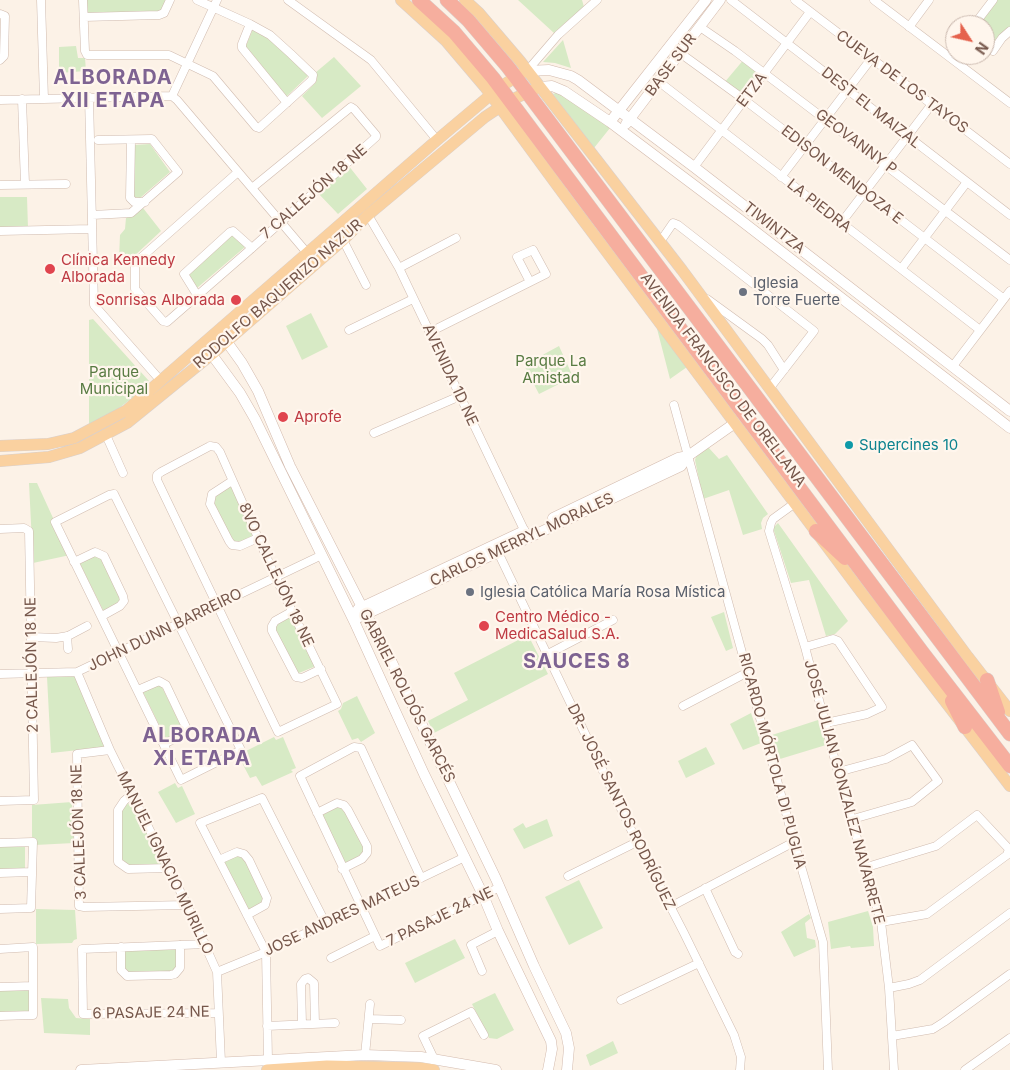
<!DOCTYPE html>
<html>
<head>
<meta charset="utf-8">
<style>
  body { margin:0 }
  #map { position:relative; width:1010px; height:1070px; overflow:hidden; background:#fcf2e7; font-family:Inter,sans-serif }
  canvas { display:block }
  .north { position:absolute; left:945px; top:15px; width:50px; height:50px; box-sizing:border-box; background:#fff6ed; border:1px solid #c8b6ac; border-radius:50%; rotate:125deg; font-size:14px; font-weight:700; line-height:20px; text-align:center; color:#76574b }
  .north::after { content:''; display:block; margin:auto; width:18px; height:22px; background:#e5624d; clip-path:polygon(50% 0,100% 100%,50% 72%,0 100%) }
</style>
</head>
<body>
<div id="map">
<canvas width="1010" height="1070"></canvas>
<div class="north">N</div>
</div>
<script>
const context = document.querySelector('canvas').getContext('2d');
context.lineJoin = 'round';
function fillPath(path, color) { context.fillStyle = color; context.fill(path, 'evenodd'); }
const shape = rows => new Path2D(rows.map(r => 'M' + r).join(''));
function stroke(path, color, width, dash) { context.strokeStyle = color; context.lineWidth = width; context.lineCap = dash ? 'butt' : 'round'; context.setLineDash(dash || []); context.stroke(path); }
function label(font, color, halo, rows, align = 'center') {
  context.font = font + ' Inter,sans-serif'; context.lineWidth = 4.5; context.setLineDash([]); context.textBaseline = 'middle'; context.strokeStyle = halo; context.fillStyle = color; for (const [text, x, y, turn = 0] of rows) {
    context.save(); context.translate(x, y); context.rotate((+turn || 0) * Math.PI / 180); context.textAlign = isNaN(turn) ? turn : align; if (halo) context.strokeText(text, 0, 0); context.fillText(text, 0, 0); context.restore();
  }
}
fillPath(shape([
  [87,0,166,0,161,11,87,14],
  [518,0,582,0,584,7,554,33],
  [995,0,1010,0,1010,28,992,49,985,44,985,25,977,25],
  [253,29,268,37,295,61,308,76,286,97,245,48],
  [563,40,571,68,555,63,543,62],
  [76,46,78,58,85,58,86,71,59,73,59,47],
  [334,57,361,86,322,118,302,96,316,82,317,77,315,73],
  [745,58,762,73,742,98,724,83],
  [558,92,610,128,594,148,553,94],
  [150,144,170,172,140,198,133,197,134,145],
  [348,165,367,189,338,214,317,192],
  [0,197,27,197,28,228,0,229],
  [143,208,161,231,130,260,119,259,120,235,125,229,126,218],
  [232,231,245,247,197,288,184,273],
  [311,313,328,347,302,360,286,326],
  [654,317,687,367,670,379],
  [93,319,149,381,131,399,115,411,89,425,89,320],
  [559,346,573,377,539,394,524,365],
  [708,447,719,459,727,455,768,514,763,518,761,523,762,529,743,535,729,490,703,499,695,460,697,454],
  [29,483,37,483,70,555,33,563],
  [231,486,254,535,238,543,232,541,213,502,216,494],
  [778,523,848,621,835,634,826,636,809,580,791,583,774,531,774,527],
  [93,554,101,557,121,599,117,606,104,612,79,562],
  [724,612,733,648,726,651,711,617],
  [292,616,316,666,299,673,294,671,274,630,278,622],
  [528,635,548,674,434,733,428,721,468,700,454,673],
  [75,676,106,747,51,753,47,677],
  [160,683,182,728,180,732,166,739,142,690],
  [357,696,375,733,361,742,358,738,352,740,338,711,341,709,343,703],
  [751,713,761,743,743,750,730,724],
  [818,720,826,745,780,759,772,735],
  [274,737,276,740,283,737,296,768,291,770,293,772,262,786,256,776,250,778,240,759,246,756,244,752],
  [706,747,715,764,686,778,678,761],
  [175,783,178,788,182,786,195,814,176,823,158,792],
  [131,801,163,864,129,866,121,858,120,816,123,808],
  [72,802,74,843,35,845,35,838,32,837,32,805],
  [337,807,345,809,365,850,361,856,344,864,320,815],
  [547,819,553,836,524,849,513,829,523,823,526,828],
  [0,847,25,847,25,869,0,869],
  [237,854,242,855,265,898,260,906,248,911,222,861],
  [579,880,603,928,569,945,545,897],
  [36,909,75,910,77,939,74,940,72,943,36,944],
  [868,911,873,927,874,946,851,948,850,946,831,949,828,922],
  [809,914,811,918,805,923,807,938,815,940,816,947,794,957,781,932],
  [455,939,465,958,415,983,405,963],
  [177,949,177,966,171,973,127,972,125,969,124,951],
  [29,989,29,1011,0,1012,0,991],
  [495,993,514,1030,497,1039,489,1038,472,1004],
  [41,998,68,999,69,1008,76,1018,90,1019,90,1035,44,1033],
  [613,1041,618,1053,590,1066,586,1055]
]), '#d7eac5');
const street = shape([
  [41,0,44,99],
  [83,0,85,51,87,55,169,55,213,76,256,127,259,128,312,80,313,75,291,54,270,35,250,24,197,0],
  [288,0,371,60,437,140],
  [731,0,1010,215],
  [795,0,1010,164],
  [874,0,1010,103],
  [0,14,5,16,4,56,0,60],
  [84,17,159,15,164,13,170,0],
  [250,24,242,44,242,48,287,103],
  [974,25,993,0],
  [700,27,735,51,1010,260],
  [909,27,929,0],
  [985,46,993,51,1002,38,1010,31],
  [680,53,742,98,1004,299],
  [527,71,558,35,597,0],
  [658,81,980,330],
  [172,96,217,0],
  [89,97,94,305,161,381],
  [22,99,25,184],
  [0,100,172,96,177,100,308,254],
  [131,140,130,198,134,202,145,202],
  [694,167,810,12],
  [238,172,135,263,135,289,163,321,167,322,252,248,376,137,376,135,354,109,351,107,252,188],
  [781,177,871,59],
  [0,185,66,184],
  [92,215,131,213,178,172,152,139,98,140],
  [368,215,399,268,526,534],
  [841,223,932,104],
  [0,231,92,229],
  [343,240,366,285],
  [660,242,673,223,678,225,814,331,769,389],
  [399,268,456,238],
  [901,269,967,182],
  [197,295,184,274,230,232,233,231,252,248],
  [707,299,762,339,768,345,784,370],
  [349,330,413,299],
  [430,332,546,274,533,250,517,257,530,282],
  [953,366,1010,291],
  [674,405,794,842,823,942,828,1070],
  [374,433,460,396],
  [106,435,123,473],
  [210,446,216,447,220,452,275,576,337,704,278,732,157,480,157,475,161,472,210,446],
  [232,481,212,494,210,504,229,541,232,545,240,546,258,538],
  [114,494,241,750,181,780,55,522,109,495,114,494],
  [795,503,773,519,771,523,769,531,805,647,838,772,881,922,889,988,894,1070],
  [0,529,24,528,29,531,34,800,0,801],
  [496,548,637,842,684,933,734,1035,741,1057,740,1070],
  [74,562,95,552,104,556,123,596,124,601,120,606,102,616],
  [293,611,275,621,272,626,272,631,296,677,302,678,321,669],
  [67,636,68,649],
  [32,637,56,638,68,636,87,626],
  [805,647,833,639,838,641,882,707,867,714,826,723],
  [546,655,613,620],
  [77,672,110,750,187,905,217,972,221,1062],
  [0,674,77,672,322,555],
  [138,690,159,681,166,685,186,727,182,735,164,744],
  [683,706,748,672],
  [110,750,77,754,79,906,84,907,187,905],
  [838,772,886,759,912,745,938,781,912,802,853,819],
  [132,794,124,801,118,810,118,862,128,869,169,868],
  [317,813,337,803,344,805,348,810,367,846,367,853,362,859,342,869],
  [0,843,33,842,31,908,0,909],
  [219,860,237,852,244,854,249,860,267,898,265,905,247,915],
  [867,867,936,846,977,815,1009,849,1007,855,927,914,881,922],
  [0,873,32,872],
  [568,876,637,842],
  [421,878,361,748,354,747,300,776,380,946,500,887],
  [705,888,735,952,738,954],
  [670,907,794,842],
  [206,944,82,949,83,1014,218,1013],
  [121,947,121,970,127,976,171,975,175,974,180,968,180,945],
  [0,949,33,947,33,1015,0,1016],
  [331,958,375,936],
  [482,971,471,945,498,931],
  [217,972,266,952,465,857],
  [0,987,33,986],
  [889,988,909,984,920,980,1010,913],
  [621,1000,699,963],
  [369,1019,401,1020],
  [302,1024,301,984,305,979,308,978,314,983,315,1024],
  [267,1026,335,1023],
  [892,1036,933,1029,944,1022,1010,974],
  [365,1055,370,1004],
  [434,1059,423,1036,471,1012,484,1035],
  [268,1060,266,952,200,823,262,798,326,924],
  [965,1070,1010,1038]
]);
const secondary = shape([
  [527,71,549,70,571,76,578,80,694,167,1010,411],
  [539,87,552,86,564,91,610,122,739,219,1010,428],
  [610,122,706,0],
  [626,124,720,0],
  [219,331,242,363,258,391,290,466,366,615,383,644,496,879,534,966,566,1033,569,1048,567,1070],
  [204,344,240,393,255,419,354,621,424,774,483,895,498,931,551,1041,552,1049,548,1070],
  [553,518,678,458,688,456],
  [358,609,524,531],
  [360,617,681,466,688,456,735,423],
  [81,1070,365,1055,421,1057,496,1070]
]);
const primary = shape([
  [401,0,446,41,485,87,562,192,861,592,1010,786],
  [465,0,479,13,520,61,682,270,968,657,1010,711],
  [0,446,48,444,74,438,127,410,437,140,500,87,521,74],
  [0,461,49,457,80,448,127,423,212,354,343,240,368,215,485,117,509,101,535,89],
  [267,1070,327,1066,420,1068,434,1070]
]);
const highway = shape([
  [419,0,454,32,493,78,922,652,1010,766],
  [447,0,468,20,508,67,1010,734],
  [816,531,845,558],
  [987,680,998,712],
  [952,701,965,727]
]);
stroke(street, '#d0bbaf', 9);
stroke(secondary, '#d3baad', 11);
stroke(primary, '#d9d0cd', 12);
stroke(highway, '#d9d0cd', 15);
stroke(street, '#fff', 8);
stroke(secondary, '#fff', 10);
stroke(primary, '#fad1a0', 11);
stroke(highway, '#f6ae9e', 14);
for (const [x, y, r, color] of [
  [50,269,6,"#e0444e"],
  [743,292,5,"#6b7280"],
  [236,300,6,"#e0444e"],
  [283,417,6,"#e0444e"],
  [849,445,5,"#0f9aa8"],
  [470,592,5,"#6b7280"],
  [484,626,6,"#e0444e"]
]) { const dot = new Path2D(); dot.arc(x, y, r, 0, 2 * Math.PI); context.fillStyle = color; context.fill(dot); stroke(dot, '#fff6ed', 2); }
label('15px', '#76574b', '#fff6ed', [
  ["BASE SUR",671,65,-53],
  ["CUEVA DE LOS TAYOS",902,82,37],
  ["ETZA",752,90,-53],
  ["DEST EL MAIZAL",871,108,38],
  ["GEOVANNY P",856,142,37],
  ["EDISON MENDOZA E",842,175,38],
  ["7 CALLEJÓN 18 NE",314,192,-41],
  ["LA PIEDRA",819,206,38],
  ["TIWINTZA",774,228,38],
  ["RODOLFO BAQUERIZO NAZUR",278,294,-41],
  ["AVENIDA 1D NE",450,375,65],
  ["AVENIDA FRANCISCO DE ORELLANA",723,380,53],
  ["CARLOS MERRYL MORALES",522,540,-25],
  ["8VO CALLEJÓN 18 NE",276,575,65],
  ["JOHN DUNN BARREIRO",165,630,-26],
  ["2 CALLEJÓN 18 NE",32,665,-91],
  ["GABRIEL ROLDÓS GARCÉS",407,696,63],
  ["RICARDO MÓRTOLA DI PUGLIA",772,761,75],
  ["JOSÉ JULIAN GONZALEZ NAVARRETE",844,792,75],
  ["DR- JOSÉ SANTOS RODRÍGUEZ",621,807,64],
  ["3 CALLEJÓN 18 NE",79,832,-92],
  ["MANUEL IGNACIO MURILLO",165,863,64],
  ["JOSE ANDRES MATEUS",342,916,-25],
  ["7 PASAJE 24 NE",440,917,-26],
  ["6 PASAJE 24 NE",151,1013,-1]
]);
label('15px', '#be3a42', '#fff6ed', [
  ["Clínica Kennedy",61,260],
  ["Alborada",61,277],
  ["Sonrisas Alborada",225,300,"right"],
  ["Aprofe",294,417],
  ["Centro Médico -",495,617],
  ["MedicaSalud S.A.",495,634]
], 'left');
label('15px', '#5b616d', '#fff6ed', [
  ["Iglesia",753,283],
  ["Torre Fuerte",753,300],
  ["Iglesia Católica María Rosa Mística",480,592]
], 'left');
label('15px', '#587b42', '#fff6ed', [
  ["Parque La",551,361],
  ["Amistad",551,378],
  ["Parque",114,372],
  ["Municipal",114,389]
]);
label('15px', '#0d838f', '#fff6ed', [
  ["Supercines 10",859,445]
], 'left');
context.letterSpacing = '1px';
label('bold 20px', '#7e6392', '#fff6ed', [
  ["ALBORADA",113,78],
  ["XII ETAPA",113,101],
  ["SAUCES 8",577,662],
  ["ALBORADA",202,736],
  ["XI ETAPA",202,759]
]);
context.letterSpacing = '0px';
</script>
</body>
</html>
